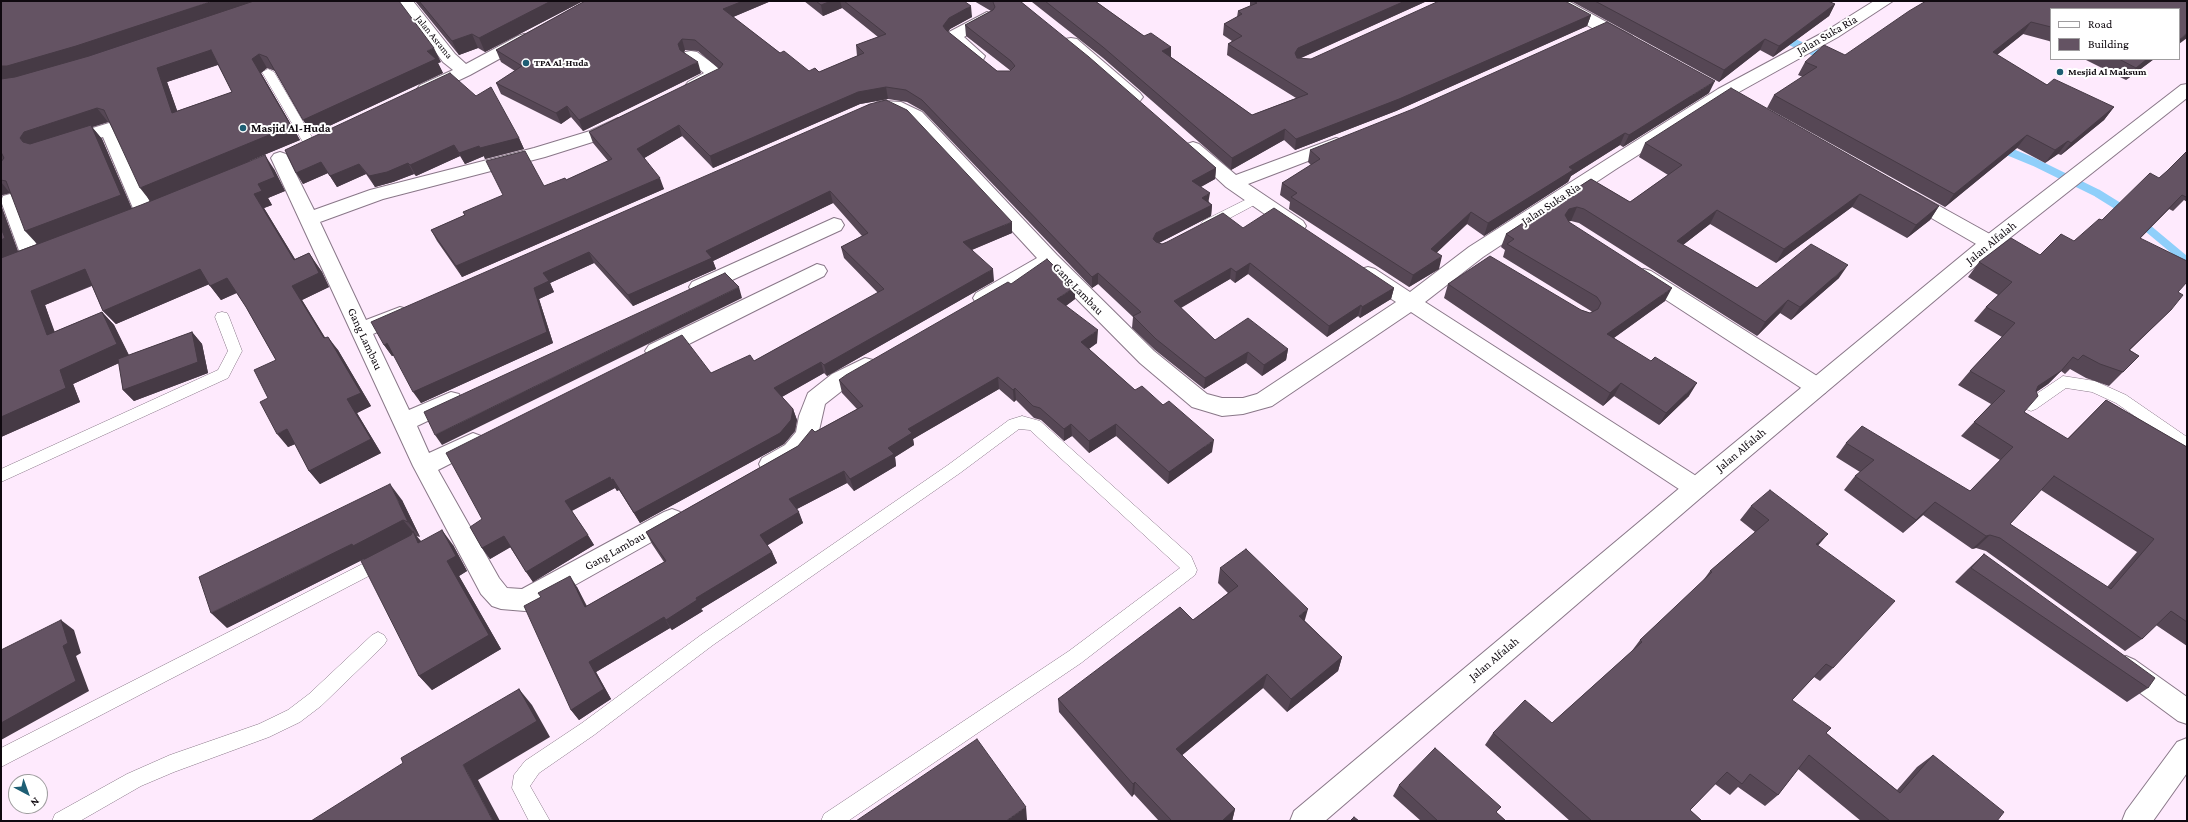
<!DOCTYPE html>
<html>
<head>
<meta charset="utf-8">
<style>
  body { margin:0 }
  #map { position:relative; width:2188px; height:822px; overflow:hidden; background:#feeafd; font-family:"Crimson Pro",serif }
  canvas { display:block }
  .frame { position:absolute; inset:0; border:2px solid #0f090f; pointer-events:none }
  .legend { position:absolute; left:2050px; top:8px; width:130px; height:52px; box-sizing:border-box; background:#fff; border:1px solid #9f9d9f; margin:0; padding:5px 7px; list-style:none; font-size:12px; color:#0f090f }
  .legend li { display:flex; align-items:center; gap:8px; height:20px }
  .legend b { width:20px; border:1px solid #9f9d9f }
  .north { position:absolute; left:8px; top:774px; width:40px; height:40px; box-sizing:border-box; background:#fff; border:1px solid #9f9d9f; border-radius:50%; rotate:139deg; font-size:11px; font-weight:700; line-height:16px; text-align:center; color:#0f090f }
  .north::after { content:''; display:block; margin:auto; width:14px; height:18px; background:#1e5e74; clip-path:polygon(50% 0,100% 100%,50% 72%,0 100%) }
</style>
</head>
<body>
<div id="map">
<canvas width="2188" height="822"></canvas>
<div class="frame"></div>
<ul class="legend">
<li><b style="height:5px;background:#fff"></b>Road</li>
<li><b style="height:11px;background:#645363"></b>Building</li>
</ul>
<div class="north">N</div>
</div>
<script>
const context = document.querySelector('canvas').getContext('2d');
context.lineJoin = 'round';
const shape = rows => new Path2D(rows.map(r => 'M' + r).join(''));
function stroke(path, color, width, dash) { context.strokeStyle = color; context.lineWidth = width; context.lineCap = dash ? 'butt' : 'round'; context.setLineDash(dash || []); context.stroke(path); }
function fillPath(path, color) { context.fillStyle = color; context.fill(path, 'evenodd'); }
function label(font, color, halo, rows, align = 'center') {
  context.font = font + ' "Crimson Pro",serif'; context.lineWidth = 4; context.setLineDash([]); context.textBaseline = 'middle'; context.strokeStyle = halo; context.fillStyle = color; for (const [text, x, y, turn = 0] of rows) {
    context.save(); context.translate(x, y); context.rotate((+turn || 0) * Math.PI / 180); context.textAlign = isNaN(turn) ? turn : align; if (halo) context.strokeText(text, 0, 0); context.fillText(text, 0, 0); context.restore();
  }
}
stroke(shape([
  [1783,38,1826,57],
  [2000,148,2034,162,2097,193,2126,211],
  [2139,221,2187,261]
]), '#8fcffa', 8);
const service = shape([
  [268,69,274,72,316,144,314,147,306,147,304,144,262,72,268,69],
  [1255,195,1260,196,1261,199,1260,202,1213,227,1208,228,1201,224,1203,221,1255,195],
  [222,312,227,313,229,317,242,351,228,378,1,482,1,469,218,370,228,351,215,317,217,313,222,312],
  [2063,376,2095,381,2126,395,2187,437,2187,451,2182,449,2116,403,2092,392,2066,388,2036,409,2031,411,2026,409,2024,405,2026,401,2063,376],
  [1022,416,1040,421,1191,556,1197,570,1195,575,1081,663,848,821,821,821,824,814,1069,651,1180,568,1030,430,1019,429,960,473,713,645,594,735,539,773,530,786,550,821,529,821,512,788,514,775,525,761,582,723,701,635,948,465,1009,420,1022,416],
  [382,554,388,556,390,561,388,566,1,767,1,748,382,554],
  [378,632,384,635,387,640,384,645,321,706,300,722,269,737,174,772,141,786,80,821,52,821,55,814,127,774,170,755,259,724,288,710,309,694,372,635,378,632]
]);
const minor = shape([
  [397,1,413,1,455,54,466,64,518,36,524,34,530,36,532,39,530,42,470,75,432,93,426,94,420,93,417,89,420,85,453,70,443,62,397,1],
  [1548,1,1568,1,1632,36,1634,40,1632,44,1626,45,1620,44,1550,4,1548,1],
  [1874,1,1893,1,1838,37,1730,97,1616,169,1483,257,1425,302,1704,481,1708,488,1704,495,1696,497,1688,495,1411,312,1272,406,1243,414,1222,416,1192,407,1140,363,1048,270,990,303,983,305,976,303,973,298,976,293,1037,258,910,120,897,112,877,110,874,106,877,102,883,101,901,102,922,112,1057,255,1154,351,1207,394,1222,398,1243,398,1257,394,1396,302,1361,279,1358,274,1361,269,1368,267,1375,269,1410,292,1469,247,1604,161,1718,89,1826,31,1874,1],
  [987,12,993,14,995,17,993,20,964,37,985,56,983,60,971,60,946,37,949,32,987,12],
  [1071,38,1077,39,1140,93,1143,97,1140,101,1134,102,1128,101,1065,47,1063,43,1065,39,1071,38],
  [691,51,697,52,722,70,725,74,722,78,700,90,688,90,685,86,688,82,704,73,683,56,685,52,691,51],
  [618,118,624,120,627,124,624,128,602,139,545,157,383,199,320,222,366,320,400,307,407,309,410,314,407,319,373,334,409,410,451,392,459,394,462,400,459,406,417,426,429,453,473,433,481,436,484,442,481,448,438,470,499,578,507,588,522,589,664,512,672,509,680,512,684,519,680,526,534,608,525,611,501,609,492,606,481,594,413,466,271,158,274,154,280,152,286,154,314,210,370,190,534,148,590,131,618,118],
  [109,123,115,125,118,129,155,213,152,218,145,219,138,218,135,213,103,137,69,147,63,145,60,141,63,137,109,123],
  [1336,138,1342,140,1345,144,1342,148,1248,184,1303,221,1306,226,1303,231,1296,233,1289,231,1226,187,1184,148,1187,144,1193,142,1199,144,1236,175,1336,138],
  [1909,191,1916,193,1997,238,2000,243,1997,248,1990,250,1983,248,1902,201,1900,197,1902,193,1909,191],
  [10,194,17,196,19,200,41,256,38,261,31,263,24,261,21,256,1,201,3,196,10,194],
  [834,218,841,220,844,225,841,230,706,292,699,294,692,292,689,287,692,282,834,218],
  [817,264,824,266,827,271,824,276,663,357,656,359,649,357,645,351,649,345,817,264],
  [1644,269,1651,271,1825,381,1828,387,1825,393,1817,395,1809,393,1637,281,1634,276,1637,271,1644,269],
  [865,358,873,360,876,366,873,372,848,386,825,404,818,435,801,457,778,470,770,473,762,470,759,464,762,458,785,445,796,432,799,416,808,393,832,374,865,358],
  [2126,656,2135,660,2187,697,2187,724,2178,721,2117,676,2113,668,2117,660,2126,656],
  [2187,738,2187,773,2153,821,2122,821,2126,811,2177,742,2187,738]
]);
const tertiary = shape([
  [2187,84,2187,98,1997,248,1704,495,1325,821,1290,821,1294,811,1688,481,1983,238,2181,85,2187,84]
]);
stroke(service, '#897788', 1);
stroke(minor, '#897788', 2);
stroke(tertiary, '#897788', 2);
fillPath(service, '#fff');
fillPath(minor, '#fff');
fillPath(tertiary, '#fff');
fillPath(shape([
  [1,1,441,62,438,63,443,73,312,134,275,71,267,68,261,73,300,140,249,161,274,169,285,191,268,198,272,205,264,208,295,259,309,253,322,272,329,287,302,300,325,338,338,350,371,406,357,413,381,453,320,484,309,471,295,444,288,447,268,398,276,360,246,307,237,293,221,300,209,284,116,324,103,311,92,286,45,305,54,332,102,312,114,325,129,355,192,332,202,344,208,373,134,401,123,390,119,363,73,384,80,402,1,437,1,205,18,251,37,244,10,193,2,195,1,197],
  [218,65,232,92,177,111,167,82],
  [108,122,109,122,150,202,132,209,102,139,92,127],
  [415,1,583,1,485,52,478,48,459,55],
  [585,1,771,1,733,17,780,53,809,71,819,72,857,56,856,45,878,37,842,8,823,16,804,1,964,1,972,17,950,29,948,32,997,71,1011,71,966,36,965,25,991,11,974,1,1021,1,1020,1,1216,168,1215,179,1201,187,1209,202,1212,205,1211,216,1159,243,1162,244,1243,228,1394,288,1391,299,1360,318,1358,316,1327,337,1248,274,1235,283,1230,279,1181,308,1215,340,1288,349,1286,360,1262,376,1246,363,1204,389,1155,350,1132,328,1133,317,1098,284,1092,288,923,111,907,102,888,99,860,104,713,168,682,136,644,158,664,189,462,277,437,241,431,230,465,215,463,212,544,186,566,180,608,161,593,143,589,132,719,69,698,51,685,50,684,52,701,73,583,131,571,117,561,124,501,94,496,83,515,71,501,62,496,50],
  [1030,1,1095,1,1144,36,1171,47,1171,57,1252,115,1296,98,1227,55,1228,44,1232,41,1223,35,1224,24,1237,17,1238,11,1250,6,1250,1,1427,1,1299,59,1311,59,1591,15,1587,26,1396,111,1295,150,1284,140,1231,170,1103,58,1032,2],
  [1571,1,1830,1,1829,2,1835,4,1829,16,1773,57,1760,50,1719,82],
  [2051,9,2051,42,2049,41,2023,34,1997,55,2047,85,2114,107,2104,120,2061,155,2058,154,2045,163,2017,148,1945,207,1767,108,1774,95,1803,77,1798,75,1805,62,1845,55],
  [2084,59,2154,59,2126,80],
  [1709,93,1623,147,1620,145,1571,176,1568,182,1484,236,1467,224,1437,252,1439,269,1409,287,1289,209,1290,202,1280,195,1282,183,1311,165,1308,162,1310,150],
  [870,104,1012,233,972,250,994,281,827,376,824,373,782,397,793,409,797,420,795,431,784,444,640,523,619,490,617,491,615,488,572,511,594,545,533,582,510,547,490,559,482,548,482,519,711,373,754,361,878,293,844,258,841,247,862,236,833,203,713,261,716,269,633,306,594,263,550,283,554,292,539,299,553,343,421,403,394,355,392,356,384,345],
  [519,138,524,149,485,159,484,156,465,164,460,156,416,176,414,174,393,182,375,187,366,174,337,187,328,173,303,184,285,150],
  [1645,143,1939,206,1930,220,1907,238,1852,207,1776,263,1710,224,1683,245,1757,288,1839,278,1791,320,1780,313,1757,336,1579,223,1571,221,1568,221,1665,301,1614,338,1689,396,1659,425,1614,396,1603,406,1444,298,1448,284,1581,310,1590,313,1592,312,1591,311,1503,257,1505,250,1501,247,1506,234,1591,179,1630,202,1668,175,1639,157],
  [2187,151,2187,202,2184,200,2173,211,2169,209,2140,238,2178,292,2171,310,2130,350,2139,356,2109,386,2086,378,2070,369,2065,374,2061,371,2048,384,2036,392,2024,412,2067,439,2106,400,2187,447,2187,646,2156,625,2142,639,2125,651,1986,551,1976,548,1972,549,1923,515,1903,533,1844,490,1855,476,1860,472,1836,457,1846,443,1970,491,2000,460,1961,436,1991,404,1958,385,1970,371,2002,337,1974,321,1986,307,1998,295,1968,277,1979,262,2040,255,2074,241,2159,178,2167,171],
  [2041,490,2137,552,2107,587,2010,524],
  [1011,284,1075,299,1066,306,1097,343,1089,349,1135,390,1212,452,1168,484,1116,436,1089,453,1072,436,1064,441,1041,420,1034,418,1016,400,1014,402,999,389,913,439,914,445,895,457,896,466,854,491,847,483,797,509,803,523,767,545,772,552,777,563,701,609,703,611,672,630,670,628,596,672,611,699,579,720,571,710,577,587,587,606,664,562,652,544,646,532,798,446,815,432,857,409,842,393,839,380],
  [402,500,420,537,416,536,421,541,453,545,467,571,459,576,501,649,432,690,419,676,364,559,227,628],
  [1751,506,1818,546,1833,668,1820,681,1814,677,1792,700,1826,733,1897,790,1917,767,1933,755,1997,821,1861,821,1798,769,1778,795,1765,806,1738,787,1730,795,1715,784,1690,810,1702,821,1570,821,1485,745,1493,733,1552,723,1631,652,1640,640,1702,582,1710,571,1755,532,1740,520],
  [1984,554,2148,688,2127,702,1955,582,1968,569],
  [1220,568,1305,621,1342,657,1338,671,1287,712,1263,688,1182,755,1235,809,1232,821,1159,821,1134,794,1132,797,1059,712,1058,699,1193,620,1228,593,1218,583],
  [1399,785,1497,813,1506,821,1421,821,1393,796]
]), '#564755');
fillPath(shape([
  [213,1,263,1,87,60,1,81,1,66],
  [551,1,583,1,485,52,479,38],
  [743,1,771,1,726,20,723,9],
  [831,1,840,1,842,8,823,16,821,5],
  [1405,1,1427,1,1296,60,1295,53,1298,48],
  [1835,4,1829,16,1773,57,1779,46],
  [971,6,972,17,950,29,944,37,943,26,949,18],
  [1591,15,1587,26,1396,111,1295,150,1296,139],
  [2031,22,2023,34,1984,65,1993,52],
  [2187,33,2187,38,2179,44,2179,40],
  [472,34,478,48,459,55,452,41],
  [682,39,685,50,682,55,678,44],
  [1765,39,1760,50,1719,82,1724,70],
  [1171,47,1171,58,1162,51],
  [434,48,441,62,438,63,443,73,312,134,303,120,427,51],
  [211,50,220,64,167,82,183,127,172,113,157,68],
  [259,54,267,68,261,73,300,140,151,202,140,188,291,126,252,59],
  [2147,59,2154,59,2126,80,2136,68],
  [698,62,701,73,583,131,579,120],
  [1715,81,1709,93,1623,147,1629,135],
  [886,87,888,99,860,104,713,168,710,156,858,92],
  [567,106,571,117,561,124,556,113],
  [2114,107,2104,120,2061,155,2071,143],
  [97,108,108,122,92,127,102,139,132,209,38,245,25,231,32,152,20,138,24,132],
  [679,125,682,136,641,160,637,149],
  [1285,129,1284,140,1231,170,1232,158],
  [1625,133,1620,145,1571,176,1568,182,1484,236,1488,223,1569,167],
  [2027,135,2017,148,1945,207,1954,194],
  [519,138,524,149,485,159,484,156,465,164,459,153,479,146],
  [2068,141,2058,154,2045,163,2055,150],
  [454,145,460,156,416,176,410,165],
  [265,155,274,169,285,191,268,198,272,205,264,208,304,274,294,260,254,194,258,184],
  [321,162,328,173,303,184,296,173],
  [408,163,414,174,393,182,375,187,369,176],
  [359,164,366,174,337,187,330,176],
  [1216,168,1215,179,1191,192,1192,181],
  [660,178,664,189,462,277,456,266],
  [1,182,10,193,2,195,1,197],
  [830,191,833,203,713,261,716,269,633,306,628,295,706,251],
  [1210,193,1208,204,1202,198],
  [1860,194,1852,207,1776,263,1784,249],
  [2182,195,2169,209,2127,252,2140,238],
  [1,205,18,252,1,259],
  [1212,205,1211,216,1155,245,1153,239,1156,233],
  [1939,206,1930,220,1907,238,1916,225],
  [1577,207,1571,221,1564,223,1565,215,1569,209],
  [1717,210,1710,224,1670,255,1677,241],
  [1471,212,1467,224,1428,261,1431,249],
  [1012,222,1012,233,964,253,963,242],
  [589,252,594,263,550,283,554,292,539,299,553,343,421,403,413,392,534,288,543,273],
  [1442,256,1439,269,1409,287,1413,275],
  [312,258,322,272,329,287,302,300,334,352,324,338,292,286],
  [1250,263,1248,274,1235,283,1236,272],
  [1848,265,1839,278,1791,320,1800,307],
  [1231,268,1230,279,1173,312,1174,301],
  [85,269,97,283,45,305,61,349,47,335,31,291],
  [200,269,212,283,116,324,103,311],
  [993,269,994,281,827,376,824,365],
  [1098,273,1098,284,1092,288,1092,277],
  [227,278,238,292,221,300,210,286],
  [739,287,742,298,442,445,435,435],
  [1075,287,1075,299,1057,312,1057,299],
  [1394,288,1391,299,1360,318,1362,307],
  [1672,288,1665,301,1601,347,1607,334],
  [1788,300,1780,313,1757,336,1765,322],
  [1361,305,1358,316,1327,337,1329,326],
  [102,312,114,325,130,358,73,384,80,402,1,437,1,417,60,370],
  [1098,330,1097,343,1081,354,1081,342],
  [192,332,202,344,208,373,134,401,123,390],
  [328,337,338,350,371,406,357,413,381,453,320,484,309,471,347,399],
  [387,343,395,355,392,356,384,345],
  [1288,349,1286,360,1262,376,1264,365],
  [1248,352,1246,363,1204,389,1205,378],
  [821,362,824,373,778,399,774,388],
  [2061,371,2048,384,2025,400,2038,386],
  [998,377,999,389,913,439,914,445,895,457,896,466,854,491,850,479,888,448,908,429],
  [1621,383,1614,396,1603,406,1610,393],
  [1697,383,1689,396,1659,425,1666,413],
  [1015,388,1016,400,1014,402,1013,390],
  [793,409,797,420,795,431,784,444,640,523,634,513],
  [1071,424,1072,436,1064,441,1064,429],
  [1116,424,1116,436,1089,453,1089,441],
  [287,429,298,443,288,447,277,434],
  [1214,440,1212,452,1168,484,1169,472],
  [844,471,847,483,793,511,789,499],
  [610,477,615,488,571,511,565,501],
  [613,479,619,490,617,491,611,480],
  [390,484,402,500,420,537,408,522],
  [1935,502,1923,515,1903,533,1916,520],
  [799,512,803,523,765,547,760,535],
  [403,520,425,546,364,559,227,628,211,613,352,544],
  [442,530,453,545,467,571,459,576,501,649,432,690,419,676,447,561],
  [1828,534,1816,548,1816,544],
  [588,535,594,545,533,582,526,572],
  [1990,535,1976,548,1972,549,1986,536],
  [504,536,511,547,490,559,482,548],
  [772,552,777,563,701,609,703,611,672,630,666,620,696,598],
  [570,576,577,587,592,618,585,607],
  [1308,609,1304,623,1299,616],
  [664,617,670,628,596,672,611,699,579,720,571,710,589,662],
  [61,620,74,630,81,653,76,656,89,691,1,740,1,723],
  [1342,657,1338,671,1287,712,1291,699],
  [1267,674,1263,688,1174,762,1176,749],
  [519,689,532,705,550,737,478,780,500,821,493,821,463,765],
  [1135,782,1134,794,1132,797,1133,784],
  [1026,807,1027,820,1026,821,1006,821],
  [1235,809,1232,821,1222,821]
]), '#463a45');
const building = shape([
  [1,1,213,1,76,46,7,66,1,66,1,1],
  [254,1,399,1,434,48,427,51,436,59,303,120,267,57,259,54,252,59,291,126,140,188,104,110,97,108,24,132,20,138,23,142,30,144,91,125,121,195,25,231,6,181,1,180,1,162,4,158,1,152,1,79,15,77,89,56,254,1],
  [211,50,232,92,172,113,157,68,211,50],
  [419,1,551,1,479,38,472,34,452,41,419,1],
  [585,1,743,1,723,9,780,53,784,51,809,71,815,68,819,72,864,53,856,45,886,34,844,1,964,1,971,6,949,18,943,26,946,30,997,71,1010,71,1015,66,1011,61,965,25,993,10,995,7,993,2,992,1,1020,1,1089,57,1216,168,1192,181,1210,193,1202,198,1212,205,1156,233,1153,239,1156,242,1162,244,1167,242,1223,213,1243,228,1274,208,1394,288,1362,307,1361,305,1329,326,1250,263,1236,272,1231,268,1174,301,1215,340,1248,318,1288,349,1264,365,1248,352,1205,378,1156,339,1133,316,1141,312,1098,273,1092,277,922,100,906,90,886,87,858,92,710,156,679,125,637,149,660,178,456,266,431,230,465,215,463,212,503,195,486,161,525,151,544,186,565,178,566,180,612,159,589,132,720,68,723,64,695,40,682,39,678,44,680,50,698,62,579,120,567,106,556,113,496,83,522,66,496,50,585,1],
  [816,1,831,1,821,5,816,1],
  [1045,1,1095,1,1144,36,1151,33,1171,47,1162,51,1252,115,1308,94,1228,44,1242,36,1224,24,1242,14,1238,11,1257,3,1253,1,1405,1,1298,48,1295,53,1297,58,1311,59,1439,1,1565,1,1591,15,1399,99,1296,139,1285,129,1232,158,1103,47,1045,1],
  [1595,1,1828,1,1835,4,1779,46,1765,39,1724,70,1595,1],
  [1926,1,2187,1,2187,33,2179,40,2179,9,2051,9,2051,27,2031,22,1993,52,2047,85,2054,79,2114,107,2071,143,2068,141,2055,150,2027,135,1954,194,1774,95,1817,67,1805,62,1824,45,1845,55,1909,11,1926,1],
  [1607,22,1715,81,1629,135,1625,133,1569,167,1573,170,1488,223,1471,212,1431,249,1442,256,1413,275,1291,197,1297,193,1282,183,1320,159,1310,150,1413,109,1607,22],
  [2119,59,2147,59,2136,68,2119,59],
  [450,73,476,96,491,87,519,138,480,148,479,146,459,153,454,145,410,165,408,163,387,172,369,176,359,164,330,176,321,162,296,173,285,150,450,73],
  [1731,88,1939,206,1916,225,1860,194,1784,249,1717,210,1677,241,1757,288,1811,244,1848,265,1800,307,1788,300,1765,322,1584,209,1577,207,1569,209,1565,215,1569,222,1672,288,1607,334,1651,361,1655,357,1697,383,1666,413,1621,383,1610,393,1448,284,1490,256,1581,310,1590,313,1598,309,1601,303,1597,297,1507,244,1514,239,1506,234,1591,179,1630,202,1682,165,1645,143,1731,88],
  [886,100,907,110,1012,222,963,242,993,269,824,365,821,362,774,388,793,409,791,420,780,433,634,513,613,479,611,480,610,477,565,501,588,535,526,572,504,536,482,548,470,527,482,519,446,453,682,335,711,373,750,355,754,361,884,289,841,247,868,233,830,191,706,251,712,258,628,295,589,252,543,273,549,281,534,288,547,332,413,392,387,343,384,345,371,322,870,104,886,100],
  [2187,151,2187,196,2186,197,2182,195,2140,238,2187,261,2187,282,2178,292,2183,295,2171,310,2129,350,2139,356,2123,372,2100,364,2083,355,2078,360,2073,357,2061,371,2038,386,2036,391,2038,396,2024,412,2068,439,2106,400,2187,447,2187,622,2171,611,2142,639,2000,538,1990,535,1986,536,1935,502,1916,520,1855,476,1874,460,1846,443,1862,426,1970,491,2013,447,1974,422,2005,391,1970,371,2015,323,1986,307,2012,282,1979,262,2011,238,2040,255,2061,234,2074,241,2099,219,2102,220,2150,173,2159,178,2167,171,2187,151],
  [2054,476,2154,539,2111,589,2010,524,2054,476],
  [265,155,275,177,258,184,262,191,254,194,294,260,309,253,312,258,319,273,292,286,324,338,328,337,361,393,347,399,371,439,309,471,287,429,277,434,260,402,268,398,254,370,276,360,246,307,227,278,210,286,200,269,103,311,85,269,31,291,47,335,102,312,117,344,60,370,66,388,1,417,1,258,141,205,265,155],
  [1,228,5,238,1,240,1,228],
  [1047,259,1075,287,1057,299,1098,330,1081,342,1135,390,1142,386,1163,405,1169,401,1214,440,1169,472,1116,424,1089,441,1071,424,1064,429,1040,408,1033,406,1015,388,1013,390,998,377,908,429,912,433,888,448,894,454,850,479,844,471,789,499,799,512,760,535,772,552,696,598,697,600,666,620,664,617,589,662,604,689,571,710,524,606,541,597,538,593,570,576,585,607,666,561,646,532,798,446,812,429,815,432,863,406,839,380,846,375,1008,282,1011,284,1047,259],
  [725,273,739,287,435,435,424,412,725,273],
  [192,332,198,362,123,390,118,359,192,332],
  [390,484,408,522,403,520,353,546,352,544,211,613,199,577,390,484],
  [1770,490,1828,534,1816,544,1895,601,1833,668,1826,664,1792,700,1831,728,1826,733,1900,793,1933,755,2004,812,1997,821,1890,821,1809,755,1778,795,1750,774,1742,784,1727,772,1690,810,1702,821,1592,821,1493,733,1525,700,1552,723,1642,642,1640,640,1712,572,1710,571,1769,520,1751,506,1770,490],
  [442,530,456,556,447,561,489,635,419,676,361,561,411,535,413,531,418,543,442,530],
  [1246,549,1308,609,1299,616,1342,657,1291,699,1267,674,1176,749,1235,809,1222,821,1172,821,1135,782,1133,784,1058,699,1180,607,1193,620,1238,586,1220,568,1246,549],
  [1984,554,2155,678,2148,688,1971,568,1984,554],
  [61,620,68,643,63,646,76,681,1,723,1,650,61,620],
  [519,689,537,721,463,765,493,821,311,821,403,763,401,758,519,689],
  [977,739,1026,807,1006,821,856,821,977,739],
  [1435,748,1501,807,1496,812,1506,821,1438,821,1399,785,1435,748],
  [1354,817,1359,821,1350,821,1354,817]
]);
fillPath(building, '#645363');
stroke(building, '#463a45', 1);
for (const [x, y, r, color] of [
  [526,63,4,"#1e5e74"],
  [2060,72,4,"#1e5e74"],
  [243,128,4,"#1e5e74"]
]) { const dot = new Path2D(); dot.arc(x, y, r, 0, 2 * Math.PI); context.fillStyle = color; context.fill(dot); stroke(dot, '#fff', 1.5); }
label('10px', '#0f090f', '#fff', [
  ["Jalan Asrama",434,37,51]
]);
label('bold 10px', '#0f090f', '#fff', [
  ["TPA Al-Huda",534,63],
  ["Mesjid Al Maksum",2068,72]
], 'left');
label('12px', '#0f090f', '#fff', [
  ["Jalan Suka Ria",1827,35,-30],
  ["Jalan Suka Ria",1551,204,-33],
  ["Jalan Alfalah",1991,243,-39],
  ["Gang Lambau",1078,289,46],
  ["Gang Lambau",365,339,65],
  ["Jalan Alfalah",1741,450,-40],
  ["Gang Lambau",615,551,-29],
  ["Jalan Alfalah",1494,659,-40]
]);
label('bold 12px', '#0f090f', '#fff', [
  ["Masjid Al-Huda",251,128]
], 'left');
</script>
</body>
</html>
